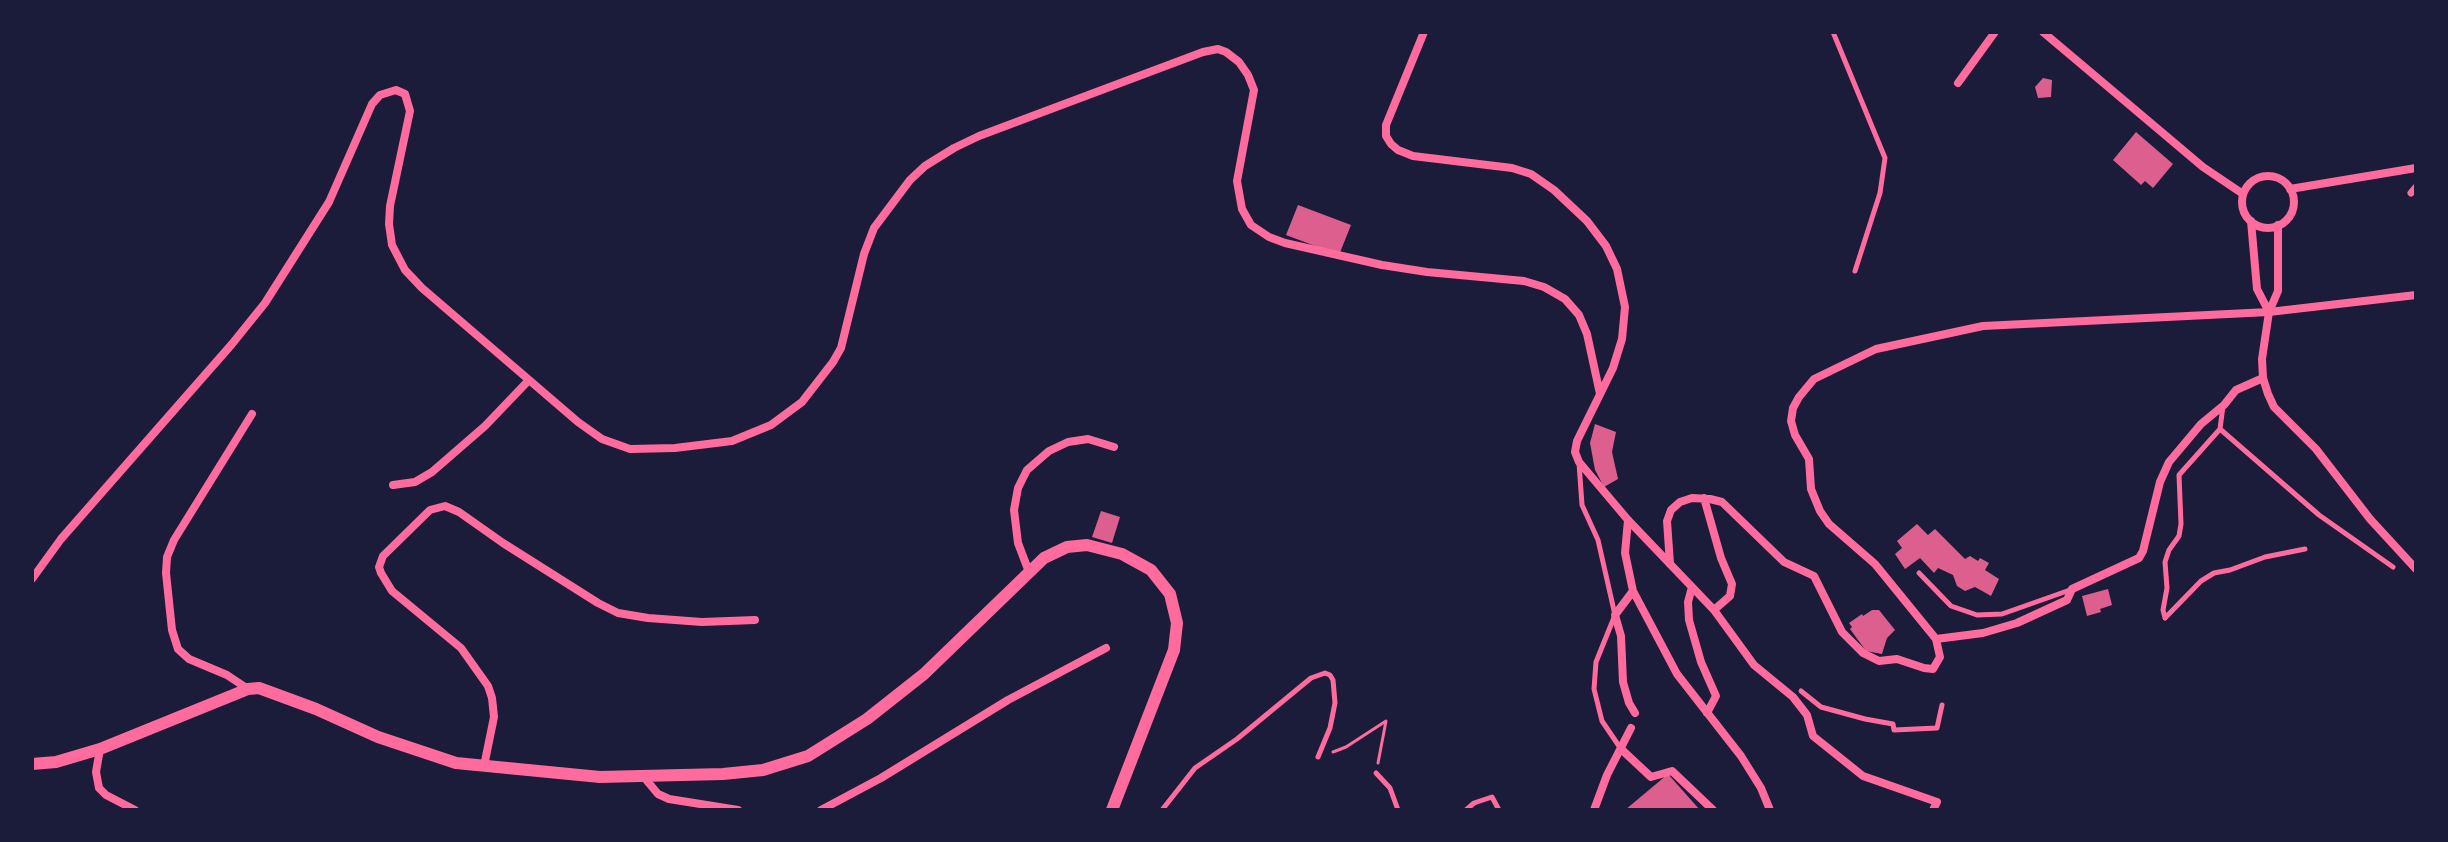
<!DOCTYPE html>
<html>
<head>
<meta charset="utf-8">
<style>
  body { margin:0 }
  #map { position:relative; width:2448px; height:842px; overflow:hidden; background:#1b1b3a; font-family:"Nunito Sans",sans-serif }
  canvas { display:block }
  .frame { position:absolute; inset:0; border:34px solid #1b1b3a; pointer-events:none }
</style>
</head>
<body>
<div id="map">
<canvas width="2448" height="842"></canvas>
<div class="frame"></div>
</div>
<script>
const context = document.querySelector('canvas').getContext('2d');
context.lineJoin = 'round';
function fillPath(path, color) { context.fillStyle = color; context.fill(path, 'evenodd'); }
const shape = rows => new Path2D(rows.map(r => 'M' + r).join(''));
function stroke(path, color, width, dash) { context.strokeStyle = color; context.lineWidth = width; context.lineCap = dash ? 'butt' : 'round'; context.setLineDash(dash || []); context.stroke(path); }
fillPath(shape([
  [2043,78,2052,80,2051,97,2038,98,2035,87],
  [2136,132,2173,164,2153,188,2145,181,2141,185,2113,160],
  [1298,205,1351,225,1339,255,1286,235],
  [1595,424,1616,432,1612,452,1618,479,1604,487,1595,470,1590,443],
  [1101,511,1120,517,1112,543,1092,537],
  [1917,524,1928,535,1935,529,1965,559,1970,556,1978,561,1980,558,1989,563,1985,570,1999,579,1991,596,1975,587,1965,591,1957,586,1953,575,1938,568,1934,573,1920,558,1905,569,1895,554,1902,548,1897,541],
  [2108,589,2112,605,2100,609,2101,612,2087,616,2082,596],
  [1872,610,1879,610,1895,630,1887,638,1882,654,1866,651,1850,629,1852,627,1849,623,1862,614,1863,616],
  [1668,774,1700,810,1625,810]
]), '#dd5f8e');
stroke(shape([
  [1333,752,1346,747,1386,721,1378,763]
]), '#ff6b9d', 3);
stroke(shape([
  [1833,32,1885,158,1880,193,1855,271],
  [2220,429,2319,515,2393,567],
  [1579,463,1582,505,1598,540,1615,615,1596,662,1594,689,1602,721,1621,749],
  [1919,573,1951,606,1977,615,2002,614,2070,590],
  [2165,618,2163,610,2167,588,2165,562,2169,550,2179,536,2181,524,2179,475,2220,429,2223,406],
  [2165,618,2201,581,2214,573,2230,570,2265,557,2305,549],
  [1801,691,1821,707,1865,719,1893,724,1894,730,1937,728,1942,705],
  [1376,773,1390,788,1398,810],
  [1162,810,1195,768,1237,739,1311,678,1325,673,1330,675,1333,680,1335,703,1330,728,1318,757],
  [1466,810,1474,803,1492,797,1499,810]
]), '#ff6b9d', 5);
stroke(shape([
  [2411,193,2416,187]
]), '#ff6b9d', 7);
stroke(shape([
  [1424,32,1386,125,1386,136,1391,144,1398,150,1413,156,1512,168,1531,174,1554,190,1587,221,1606,246,1617,269,1625,307,1622,339,1613,368,1577,441,1575,452,1579,462,1628,520,1714,610,1754,665,1793,697,1807,715,1813,736,1863,776,1937,802,1933,810],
  [2043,32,2203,167,2243,194],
  [1958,83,1995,32],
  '2242 202a26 26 0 1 1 52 0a26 26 0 1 1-52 0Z',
  [2290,189,2416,168],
  [2251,221,2257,289,2269,312],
  [2278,225,2278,291,2269,312,2262,359,2263,378,2268,394,2274,407,2316,449,2370,519,2416,569],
  [393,485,415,482,432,472,485,426,529,380],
  [1704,498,1721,558,1732,584,1730,596,1714,610],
  [1628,520,1625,553,1633,591,1615,615,1621,636,1623,682,1629,703,1635,713],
  [1670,564,1667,521,1671,510,1680,502,1692,498,1710,499,1722,502,1784,562,1814,576,1842,632,1863,653,1879,661,1897,659,1924,668,1933,669,1940,657,1936,639,1983,633,2017,623,2067,600,2072,589,2139,558,2143,551,2160,482,2169,462,2201,424,2224,405,2236,390,2263,378],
  [1029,572,1018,543,1014,510,1018,488,1027,470,1049,451,1068,442,1088,439,1114,447],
  [32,579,61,539,232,344,265,303,329,202,372,104,380,95,396,90,405,94,410,111,390,206,389,224,392,245,405,270,422,288,578,422,602,439,630,449,675,448,732,441,771,425,802,402,833,362,841,348,864,254,874,228,910,180,925,166,954,148,979,136,1203,52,1218,49,1226,52,1239,62,1248,75,1254,90,1237,181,1242,209,1251,225,1269,237,1285,243,1382,265,1427,272,1524,281,1544,287,1565,299,1579,315,1587,334,1600,394],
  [1692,587,1688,602,1689,620,1701,662,1716,696,1707,713],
  [1633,591,1677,674,1741,756,1761,788,1770,810],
  [1936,639,1875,564,1829,524,1820,511,1811,489,1809,459,1795,435,1791,421,1793,408,1799,397,1814,379,1876,349,1983,326,2269,312,2416,295],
  [248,689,227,675,189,659,178,649,172,630,166,573,167,557,174,540,252,414],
  [100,749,96,772,99,788,106,795,135,810],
  [1621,749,1651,777,1672,771,1713,810],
  [484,766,494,717,492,698,488,686,461,648,392,591,381,573,379,567,383,556,430,510,445,506,459,512,503,543,598,603,618,613,648,618,702,622,755,620],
  [643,776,658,794,669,799,738,810],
  [821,810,881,778,1008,700,1106,648],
  [1594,810,1607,775,1631,728]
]), '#ff6b9d', 8);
stroke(shape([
  [32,764,56,762,100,749,248,689,259,688,316,709,378,737,456,763,600,777,723,774,763,770,808,756,867,719,924,674,1044,558,1067,547,1087,545,1122,554,1151,570,1170,594,1177,623,1174,650,1112,810]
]), '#ff6b9d', 12);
</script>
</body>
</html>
